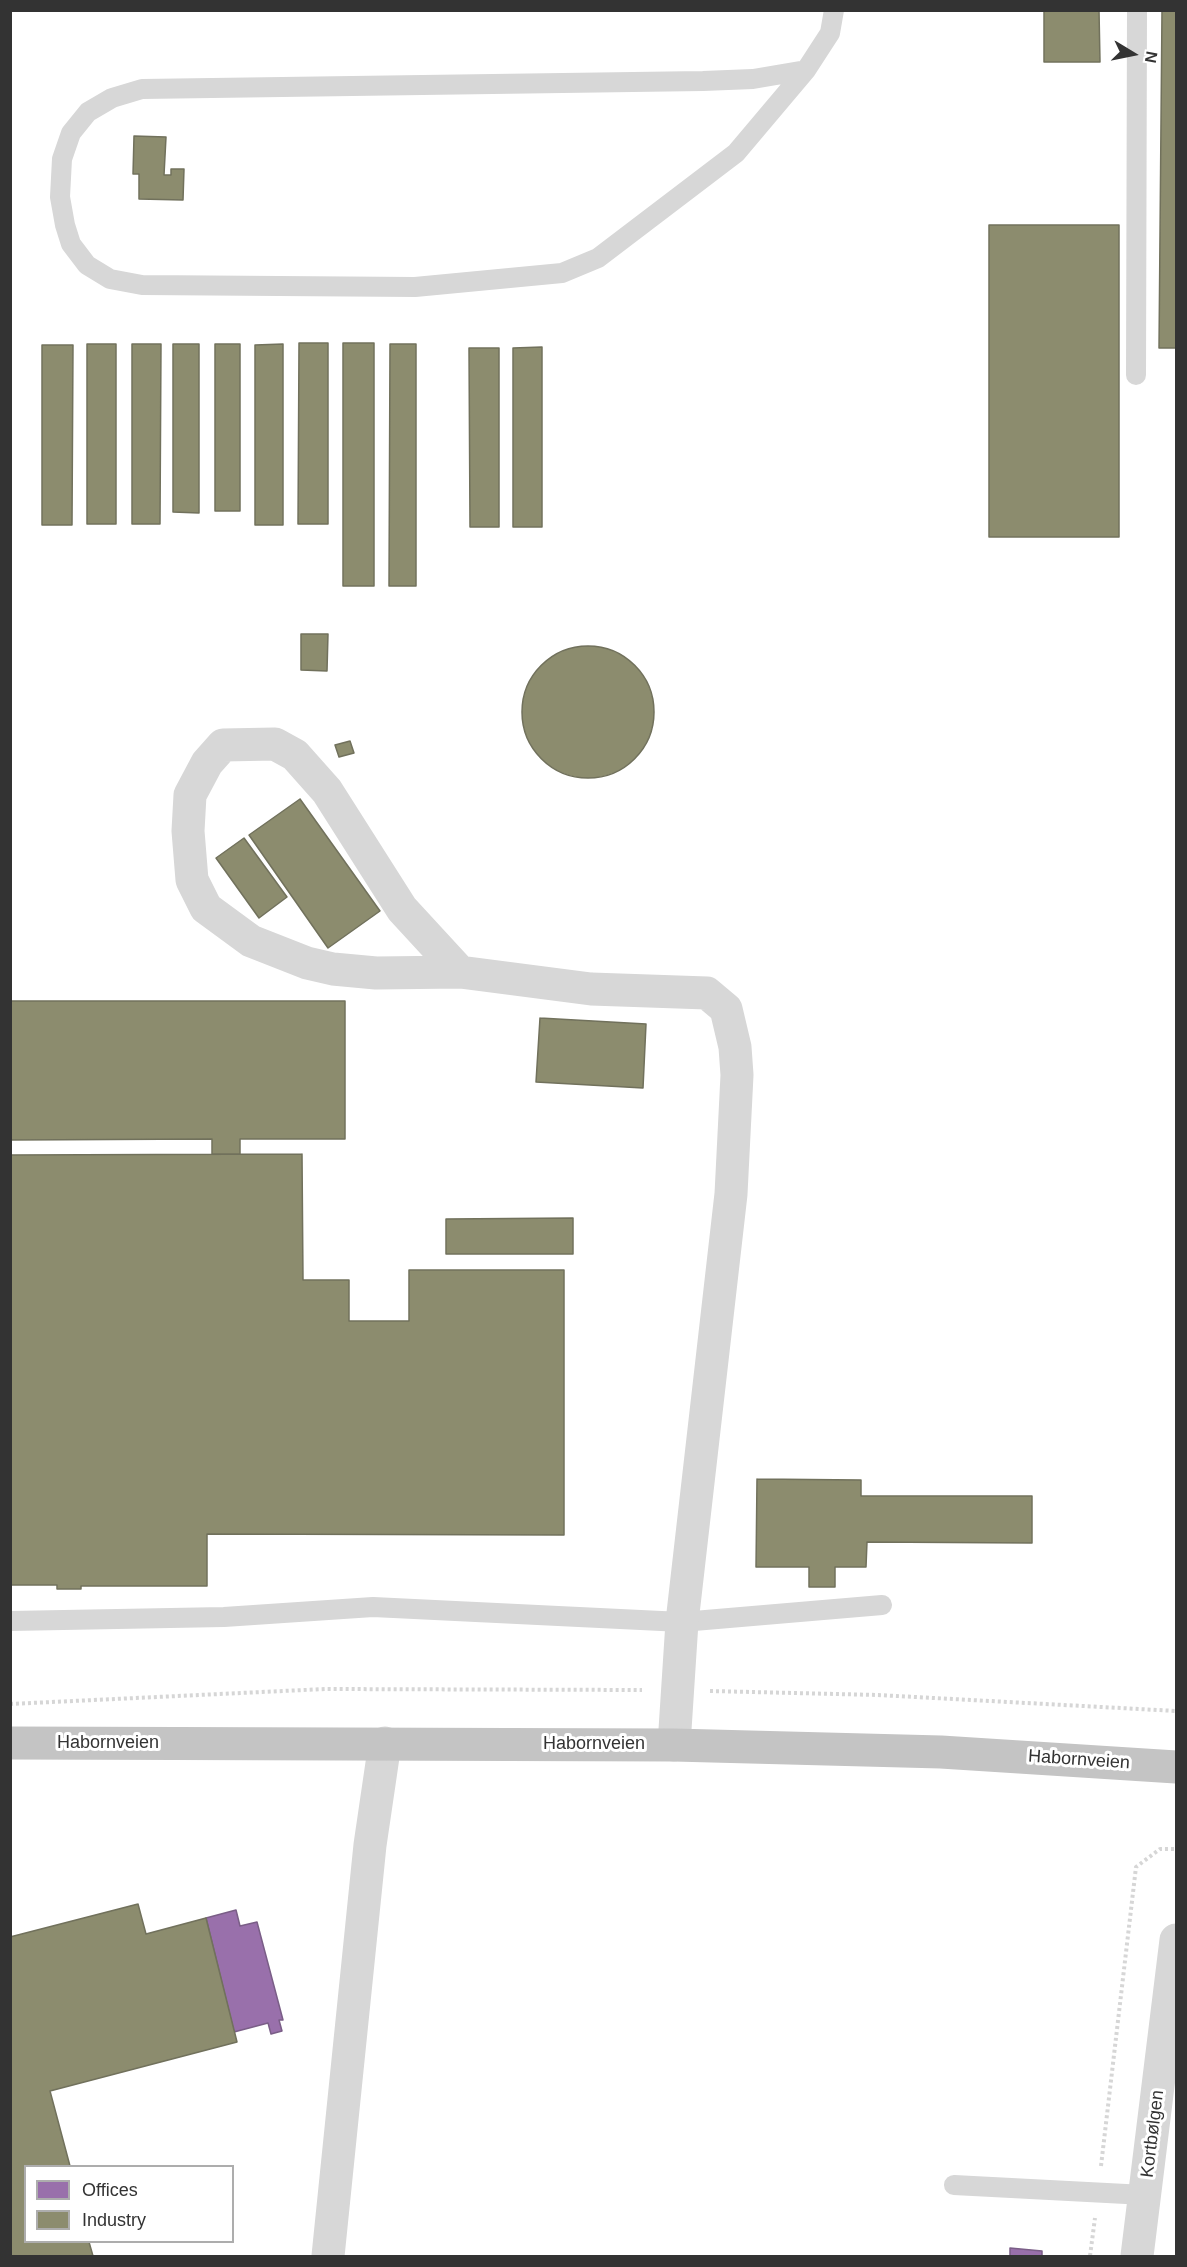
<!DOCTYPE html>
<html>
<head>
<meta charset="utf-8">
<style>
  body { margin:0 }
  #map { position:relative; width:1187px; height:2267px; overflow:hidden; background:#fff; font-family:Arial,sans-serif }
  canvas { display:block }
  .frame { position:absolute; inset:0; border:12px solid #333; pointer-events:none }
  .legend { position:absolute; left:24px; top:2165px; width:210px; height:78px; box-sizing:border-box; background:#fff; border:2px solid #adadad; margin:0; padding:8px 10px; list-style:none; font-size:18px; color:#333 }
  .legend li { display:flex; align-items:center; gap:12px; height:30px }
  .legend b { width:30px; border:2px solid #adadad }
  .north { position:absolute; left:1103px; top:24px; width:60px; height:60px; -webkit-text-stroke:4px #fff; paint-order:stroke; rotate:100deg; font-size:16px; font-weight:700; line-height:24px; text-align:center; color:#333 }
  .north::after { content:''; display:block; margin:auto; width:21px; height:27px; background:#333; clip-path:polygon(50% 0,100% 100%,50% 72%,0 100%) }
</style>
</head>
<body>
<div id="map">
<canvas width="1187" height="2267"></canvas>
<div class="frame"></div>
<ul class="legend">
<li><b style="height:16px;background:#9970ab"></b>Offices</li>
<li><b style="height:16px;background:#8c8c6e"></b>Industry</li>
</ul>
<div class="north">N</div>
</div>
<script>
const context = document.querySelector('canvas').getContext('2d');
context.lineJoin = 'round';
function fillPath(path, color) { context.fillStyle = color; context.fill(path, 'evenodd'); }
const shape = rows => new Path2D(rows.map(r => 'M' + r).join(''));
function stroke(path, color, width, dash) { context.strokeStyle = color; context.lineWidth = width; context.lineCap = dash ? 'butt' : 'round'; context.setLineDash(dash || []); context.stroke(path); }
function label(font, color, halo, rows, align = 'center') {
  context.font = font + ' Arial,sans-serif'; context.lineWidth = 6; context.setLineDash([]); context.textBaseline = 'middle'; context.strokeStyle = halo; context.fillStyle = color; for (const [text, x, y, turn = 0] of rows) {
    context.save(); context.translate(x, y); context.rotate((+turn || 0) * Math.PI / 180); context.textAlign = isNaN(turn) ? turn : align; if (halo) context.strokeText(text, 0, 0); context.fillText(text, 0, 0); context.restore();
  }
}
const offices = shape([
  [236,1910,240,1926,257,1922,283,2020,279,2020,282,2031,271,2034,268,2023,234,2032,206,1918,236,1910],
  [1010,2248,1042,2251,1042,2256,1010,2256,1010,2248]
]);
fillPath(offices, '#9970ab');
stroke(offices, '#7a5e87', 1.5);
const industry = shape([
  [1044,10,1099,10,1100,62,1044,62,1044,10],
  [1162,10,1176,10,1176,348,1159,348,1162,10],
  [134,136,166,137,164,175,171,175,171,169,184,169,183,200,139,199,139,174,133,174,134,136],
  [989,225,1119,225,1119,537,989,537,989,225],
  [299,343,328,343,328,524,298,524,299,343],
  [343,343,374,343,374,586,343,586,343,343],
  [87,344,116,344,116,524,87,524,87,344],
  [132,344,161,344,160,524,132,524,132,344],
  [173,344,199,344,199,513,173,512,173,344],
  [215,344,240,344,240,511,215,511,215,344],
  [283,344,283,525,255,525,255,345,283,344],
  [390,344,416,344,416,586,389,586,390,344],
  [42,345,73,345,72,525,42,525,42,345],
  [542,347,542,527,513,527,513,348,542,347],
  [469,348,499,348,499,527,470,527,469,348],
  [301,634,328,634,327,671,301,670,301,634],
  '522 712a66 66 0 1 1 132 0a66 66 0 1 1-132 0Z',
  [350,741,354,753,339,757,335,745,350,741],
  [300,799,380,911,328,948,249,835,300,799],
  [244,838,287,897,259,918,216,858,244,838],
  [10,1001,345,1001,345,1139,240,1139,240,1154,212,1154,212,1139,10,1140,10,1001],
  [540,1018,646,1024,643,1088,536,1082,540,1018],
  [302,1154,303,1280,349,1280,349,1321,409,1321,409,1270,564,1270,564,1535,207,1534,207,1586,81,1586,81,1589,57,1589,57,1585,10,1585,10,1155,302,1154],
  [573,1218,573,1254,446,1254,446,1219,573,1218],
  [757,1479,861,1480,861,1496,1032,1496,1032,1543,867,1542,866,1567,835,1567,835,1587,809,1587,809,1567,756,1567,757,1479],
  [138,1904,146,1934,206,1918,237,2042,50,2091,70,2166,26,2166,26,2242,89,2242,93,2256,10,2256,10,1937,138,1904]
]);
fillPath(industry, '#8c8c6e');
stroke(industry, '#71715c', 1.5);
stroke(shape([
  [710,1691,878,1695,1176,1711],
  [10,1704,325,1689,642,1690],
  [1101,2166,1136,1867,1160,1849,1176,1849],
  [1090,2256,1095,2218]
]), '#d6d6d6', 4, [3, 3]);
stroke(shape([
  [806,70,753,79,703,81,142,89,112,98,88,112,71,133,62,159,60,197,65,225,71,244,87,265,110,279,142,285,415,287,562,273,598,258,736,153,806,70,830,33,834,10],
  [1136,375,1137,10],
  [10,1621,224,1617,373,1607,682,1622,882,1605],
  [954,2185,1145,2195]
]), '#d7d7d7', 20);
stroke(shape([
  [460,972,402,909,327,791,295,755,275,744,223,745,207,763,190,795,188,831,192,880,206,908,251,941,307,963,333,969,376,973,460,972,591,989,707,993,726,1009,735,1047,737,1075,731,1194,682,1622,674,1745],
  [328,2256,370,1845,385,1743],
  [1137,2256,1176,1940]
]), '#d7d7d7', 33);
stroke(shape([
  [10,1743,674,1745,941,1752,1176,1767]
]), '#c4c4c4', 33);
label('18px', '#333', '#fff', [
  ["Habornveien",108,1743],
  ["Habornveien",594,1744],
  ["Habornveien",1079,1760,4],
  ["Kortbølgen",1153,2134,-83]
]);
</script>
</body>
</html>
